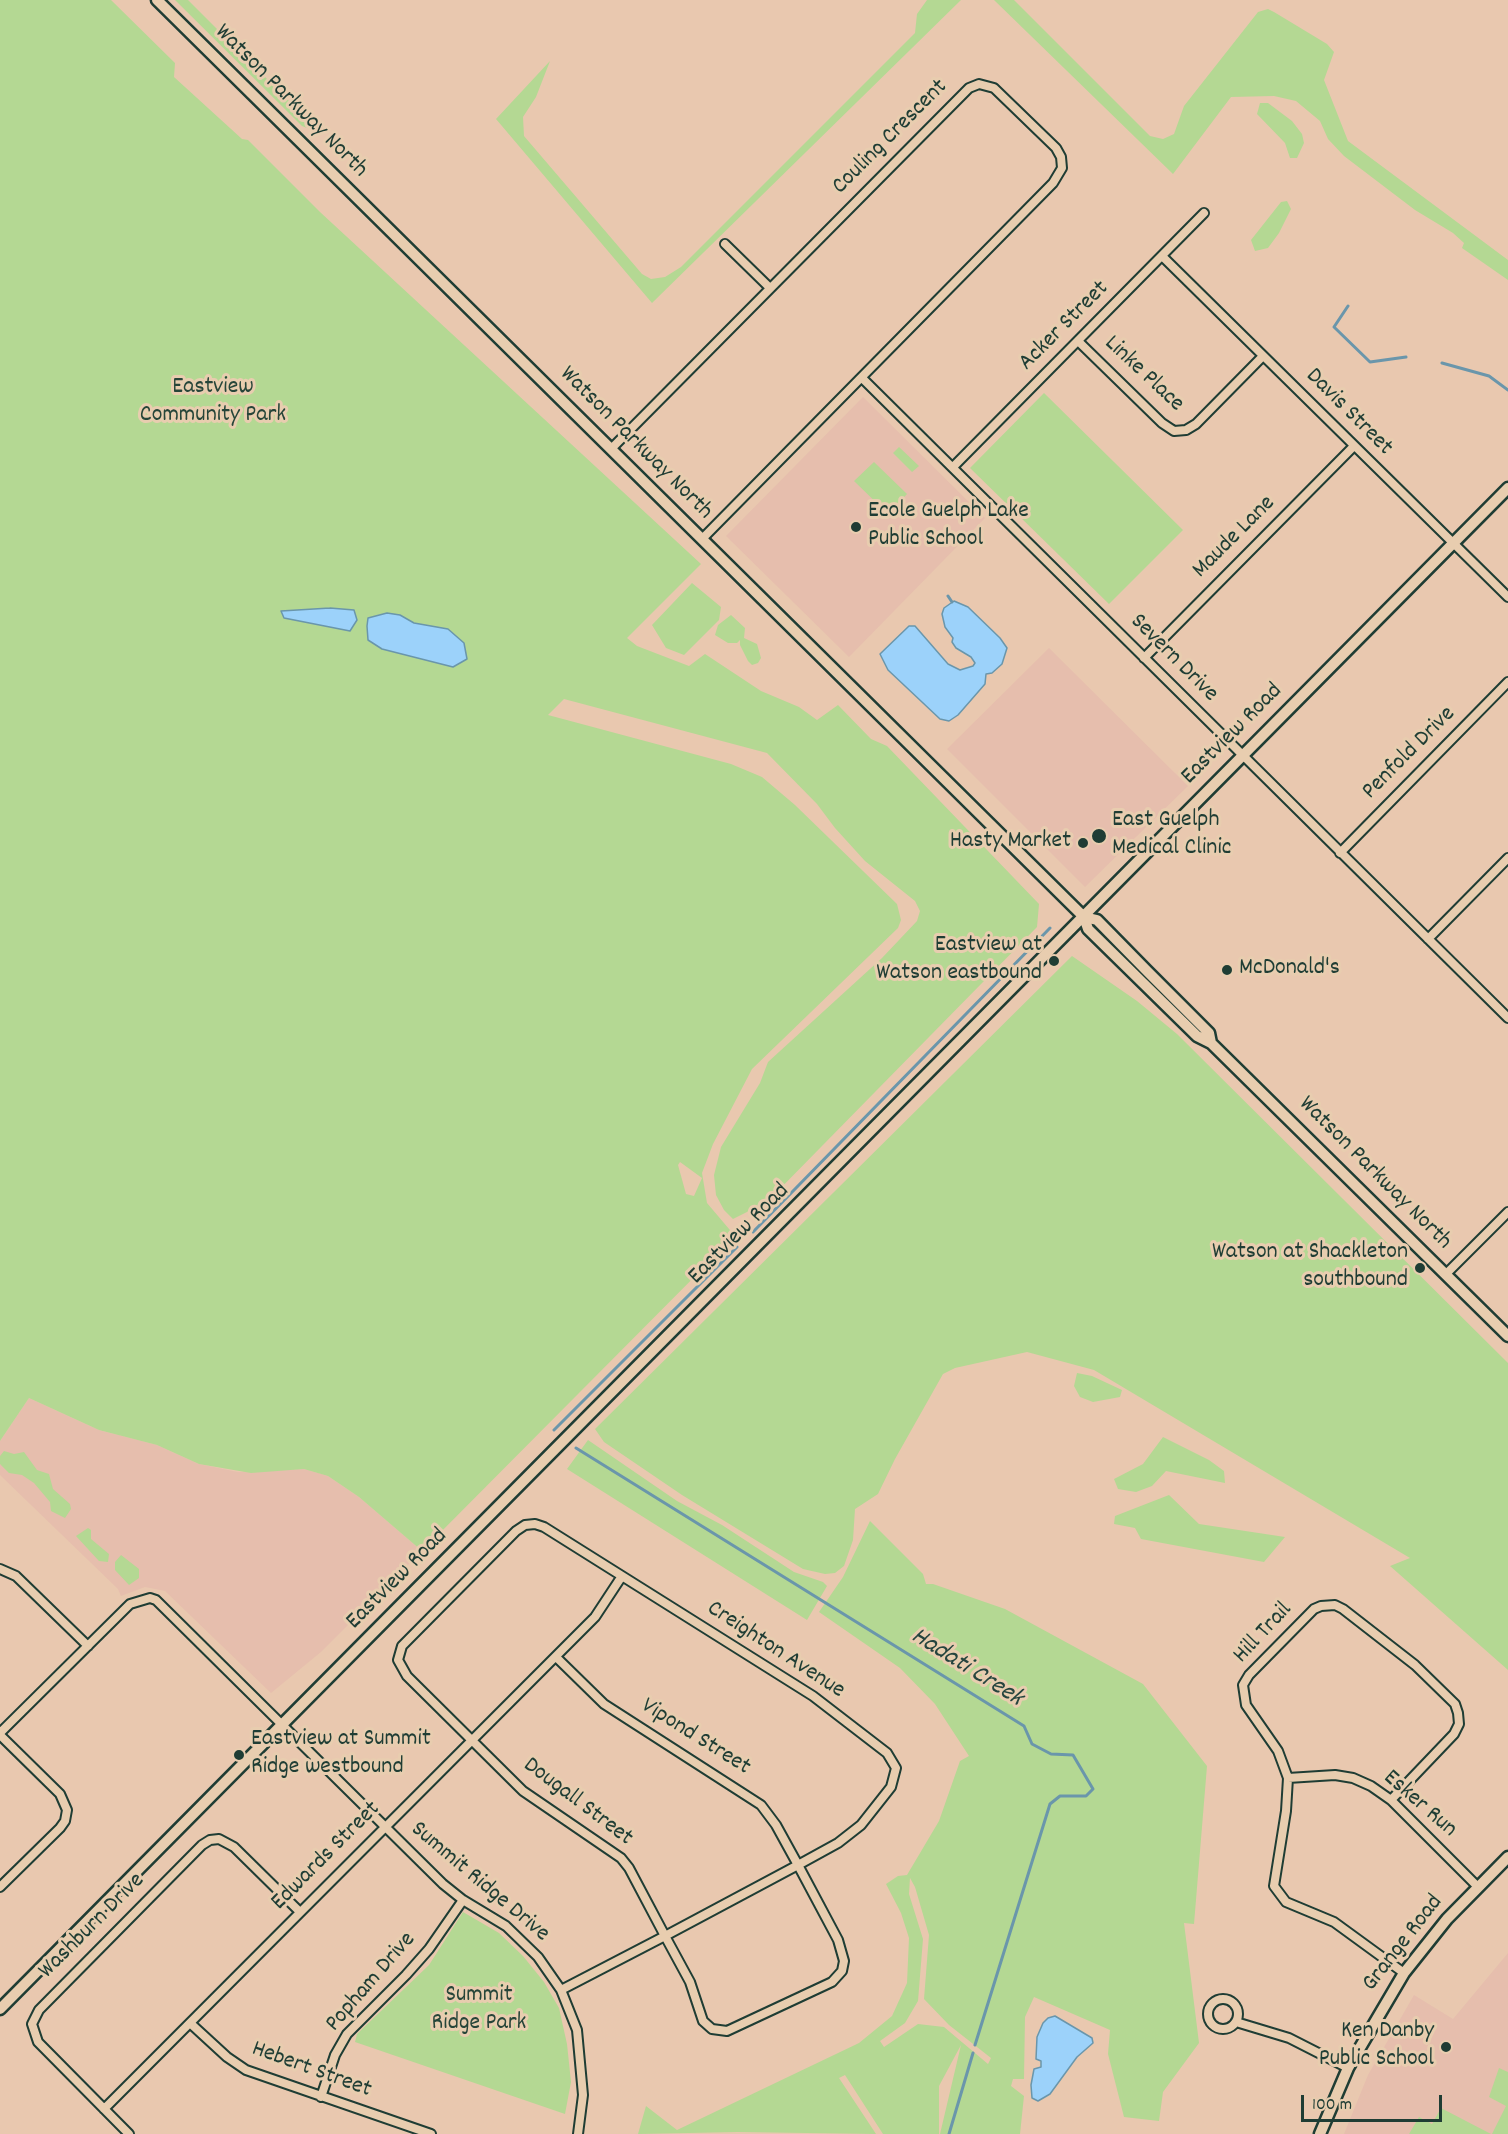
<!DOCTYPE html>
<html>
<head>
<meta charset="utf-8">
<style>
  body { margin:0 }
  #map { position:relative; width:1508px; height:2134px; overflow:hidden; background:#e9c8af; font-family:Dekko,sans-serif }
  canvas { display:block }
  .scale { position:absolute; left:1301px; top:2095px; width:141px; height:27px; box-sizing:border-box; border:3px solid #1f3d34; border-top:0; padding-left:8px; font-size:18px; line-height:21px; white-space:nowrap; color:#1f3d34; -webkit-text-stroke:4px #e8cdaf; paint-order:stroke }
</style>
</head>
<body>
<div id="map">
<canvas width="1508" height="2134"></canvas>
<div class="scale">100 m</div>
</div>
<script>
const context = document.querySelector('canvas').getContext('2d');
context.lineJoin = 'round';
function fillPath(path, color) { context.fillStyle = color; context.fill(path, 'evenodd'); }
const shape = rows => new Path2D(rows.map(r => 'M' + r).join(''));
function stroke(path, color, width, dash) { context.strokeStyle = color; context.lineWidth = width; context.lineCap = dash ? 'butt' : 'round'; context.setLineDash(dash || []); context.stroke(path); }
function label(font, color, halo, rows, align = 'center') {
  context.font = font + ' Dekko,sans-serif'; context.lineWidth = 6; context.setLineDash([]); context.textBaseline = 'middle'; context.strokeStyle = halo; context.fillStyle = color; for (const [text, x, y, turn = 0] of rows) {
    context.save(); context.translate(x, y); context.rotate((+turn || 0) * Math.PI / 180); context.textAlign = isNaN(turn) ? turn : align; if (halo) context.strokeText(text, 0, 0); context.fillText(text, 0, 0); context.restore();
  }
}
fillPath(shape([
  [863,397,985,518,849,657,726,536],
  [1049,648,1188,786,1085,887,947,749],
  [29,1398,99,1430,157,1445,199,1464,238,1472,304,1469,328,1476,359,1497,422,1551,321,1652,271,1693,165,1591,145,1587,121,1596,118,1589,0,1475,0,1441],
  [1508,1953,1508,2134,1344,2134,1368,2075,1414,1995,1453,2019]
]), '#e6bead');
fillPath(shape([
  [0,0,111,0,175,63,174,77,242,139,248,140,320,212,701,564,627,638,637,646,689,666,705,654,761,691,799,707,817,720,838,705,871,739,887,746,1039,904,1037,927,767,1202,733,1219,724,1210,716,1195,714,1175,721,1147,760,1083,768,1062,882,958,917,921,920,911,915,901,865,861,835,828,817,804,767,753,564,699,548,715,731,764,762,777,795,805,897,904,901,920,898,928,752,1069,713,1144,702,1173,707,1203,735,1236,422,1551,359,1497,328,1476,304,1469,251,1473,199,1464,157,1445,99,1430,29,1398,0,1441],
  [680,1162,702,1178,694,1196,686,1194,678,1165],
  [175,0,188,0,316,128,312,130,302,126],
  [927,0,961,0,652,303,496,119,550,61,536,97,523,117,524,136,642,274,651,279,665,277,681,267,915,33,917,14],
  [994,0,1014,0,1150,136,1163,139,1174,134,1184,106,1258,12,1268,9,1274,12,1327,44,1334,52,1324,80,1348,141,1508,260,1508,280,1462,248,1464,243,1453,233,1415,210,1344,156,1328,139,1320,121,1296,101,1274,96,1231,97,1173,174],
  [1260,103,1268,103,1292,121,1302,134,1304,143,1297,158,1290,158,1285,143,1257,114],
  [1287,201,1291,209,1279,233,1268,248,1255,251,1251,240,1281,202],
  [1044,393,1183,530,1109,604,970,468],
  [899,447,919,466,912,472,893,453],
  [874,462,907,494,888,514,854,481],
  [692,583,721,607,719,620,684,655,666,648,652,625],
  [731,615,745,628,744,638,757,644,761,658,758,663,752,665,748,661,740,645,740,640,737,643,728,643,715,635,718,625],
  [1072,956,1137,1001,1177,1034,1508,1363,1508,1670,1390,1566,1410,1558,1094,1370,1027,1352,955,1368,943,1374,895,1459,878,1494,855,1509,853,1540,844,1566,835,1573,825,1574,803,1569,682,1495,604,1442,595,1429],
  [1077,1373,1092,1376,1122,1390,1120,1397,1093,1402,1080,1397,1074,1386],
  [1163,1437,1209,1460,1224,1471,1225,1483,1166,1471,1152,1486,1136,1492,1118,1489,1114,1479,1143,1464],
  [588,1440,677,1501,722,1525,794,1572,823,1582,827,1586,807,1620,567,1469],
  [4,1451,14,1454,24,1452,37,1470,49,1474,53,1489,70,1504,71,1509,65,1518,51,1511,50,1502,34,1483,22,1475,9,1473,0,1464,0,1456],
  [1169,1495,1199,1524,1285,1537,1264,1562,1141,1539,1135,1528,1114,1524,1115,1516],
  [870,1521,923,1574,926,1584,933,1584,1005,1609,1143,1684,1207,1766,1194,1924,1184,1923,1199,2043,1163,2092,1159,2121,1124,2117,1108,2054,1110,2030,1034,1997,1025,2017,1024,2079,1013,2079,1011,2086,1024,2096,1020,2134,940,2134,961,2045,939,2086,939,2134,883,2134,845,2075,839,2078,876,2134,738,2132,638,2134,646,2106,677,2130,859,2043,892,2016,907,1983,909,1938,901,1913,886,1884,898,1876,907,1875,939,1821,960,1761,969,1756,935,1704,900,1668,819,1612,843,1577],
  [910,1878,915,1887,929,1935,924,1999,949,2025,991,2058,988,2064,944,2027,918,2024,884,2047,880,2041,905,2023,918,2001,923,1939,909,1894],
  [88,1528,91,1530,91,1539,109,1554,108,1562,99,1561,76,1536],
  [121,1555,139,1569,139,1578,129,1585,115,1570,115,1562],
  [463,1912,499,1933,523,1956,544,1982,559,2008,567,2044,571,2082,565,2114,355,2042,357,2034,429,1965],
  [1499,2068,1508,2072,1508,2134,1492,2134,1506,2106,1489,2097],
  [1441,2108,1491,2134,1409,2134,1419,2117,1432,2124]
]), '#b4d893');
const water = shape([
  [954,601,968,607,1000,638,1007,648,1002,664,992,673,986,674,985,684,958,715,949,721,940,719,888,670,880,654,909,626,915,626,948,664,960,670,973,666,975,663,971,657,956,648,952,642,953,638,945,627,942,614,944,608,954,601],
  [330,608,354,610,357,620,350,631,284,618,281,611,330,608],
  [387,613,400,615,414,623,448,629,464,643,467,659,453,667,382,649,368,640,367,626,368,618,387,613],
  [1055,2016,1092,2038,1093,2043,1077,2057,1050,2094,1038,2101,1032,2098,1031,2085,1034,2069,1041,2067,1041,2061,1036,2059,1037,2037,1043,2023,1048,2018,1055,2016]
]);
fillPath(water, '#9cd2fa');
stroke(water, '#6a96ab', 1.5);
stroke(shape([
  [1348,306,1334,327,1370,362,1406,357],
  [1442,363,1489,376,1508,390],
  [948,596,952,602],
  [753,1232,1050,928],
  [554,1430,737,1247],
  [576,1448,1024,1726,1032,1744,1051,1754,1073,1755,1093,1789,1086,1796,1060,1796,1050,1804,975,2045],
  [949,2134,973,2053]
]), '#6a96ab', 3);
const street = shape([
  [725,244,770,288],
  [1162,256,1508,597],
  [1078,341,1162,423,1174,431,1186,430,1196,424,1263,356],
  [862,378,1508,1018],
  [611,449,969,88,979,84,994,88,1056,148,1061,157,1062,168,1053,183,702,539],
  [953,467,1204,213],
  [1144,658,1354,446],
  [1340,853,1508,682],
  [1428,939,1508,858],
  [1446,1274,1508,1212],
  [0,1569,16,1576,88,1646],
  [556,1657,604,1704,761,1805,776,1825,798,1865,838,1940,844,1961,842,1971,832,1982,727,2031,712,2029,703,2021,690,1982,665,1936,629,1868,621,1858,523,1791,407,1676,398,1660,402,1646,516,1531,525,1525,535,1524,544,1527,813,1696,887,1753,896,1768,891,1787,861,1825,838,1843,798,1865,665,1936,561,1990],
  [0,1733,130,1604,150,1598,156,1600,443,1884,463,1900,506,1926,538,1957,561,1990,577,2030,583,2095,578,2134],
  [0,1735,60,1794,67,1810,65,1821,60,1828,0,1887],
  [1288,1778,1335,1775,1353,1778,1371,1786,1391,1800,1478,1887],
  [1391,1800,1454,1734,1459,1724,1458,1713,1455,1704,1415,1665,1343,1609,1335,1605,1321,1606,1314,1609,1249,1675,1243,1685,1246,1705,1278,1751,1288,1778,1286,1811,1274,1886,1286,1902,1334,1922,1404,1973],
  '1208 2014a15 15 0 1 1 30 0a15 15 0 1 1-30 0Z',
  [1236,2022,1289,2038,1348,2068],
  [190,2023,227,2057,246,2070,431,2134],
  [321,2097,335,2055,347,2034,406,1975,429,1949,463,1900],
  [104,2109,595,1617,622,1576],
  [129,2134,38,2042,32,2024,39,2010,202,1845,210,1840,219,1839,234,1847,300,1912]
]);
const secondary = shape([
  [157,0,1084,917,1088,929,1197,1036,1211,1043,1508,1336],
  [1084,917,1097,920,1147,971,1209,1033,1211,1043],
  [0,2009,1508,488],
  [1320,2134,1348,2068,1404,1973,1447,1919,1508,1857]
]);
stroke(street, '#1f3d34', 12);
stroke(secondary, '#1f3d34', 15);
stroke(street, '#e8cdaf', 8);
stroke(secondary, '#e8cdaf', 10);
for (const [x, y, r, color] of [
  [856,527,6,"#1f3d34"],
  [1099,836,8,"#1f3d34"],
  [1083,843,6,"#1f3d34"],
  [1054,961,6,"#1f3d34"],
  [1227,970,6,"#1f3d34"],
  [1420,1268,6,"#1f3d34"],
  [239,1755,6,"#1f3d34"],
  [1446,2047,6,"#1f3d34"]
]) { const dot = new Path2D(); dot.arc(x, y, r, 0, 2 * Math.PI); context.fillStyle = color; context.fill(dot); stroke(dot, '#e8cdaf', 2); }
label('24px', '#1f3d34', '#e8cdaf', [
  ["Watson Parkway North",290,102,45],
  ["Couling Crescent",891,138,-45],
  ["Acker Street",1065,327,-45],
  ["Linke Place",1143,375,43],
  ["Davis Street",1348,413,45],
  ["Watson Parkway North",635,444,45],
  ["Maude Lane",1235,538,-45],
  ["Severn Drive",1173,659,45],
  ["Eastview Road",1233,735,-45],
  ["Penfold Drive",1410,754,-45],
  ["Watson Parkway North",1374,1174,45],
  ["Eastview Road",740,1235,-45],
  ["Eastview Road",398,1580,-45],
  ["Hill Trail",1264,1634,-47],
  ["Creighton Avenue",775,1651,33],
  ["Vipond Street",695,1738,32],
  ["Dougall Street",577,1803,37],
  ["Esker Run",1419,1805,41],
  ["Edwards Street",327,1857,-45],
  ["Summit Ridge Drive",479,1883,40],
  ["Washburn Drive",93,1927,-45],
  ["Grange Road",1404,1944,-52],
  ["Popham Drive",372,1983,-49],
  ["Hebert Street",311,2071,20]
]);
label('24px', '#264539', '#e8cdaf', [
  ["Eastview",213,389],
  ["Community Park",213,417],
  ["Summit",479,1997],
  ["Ridge Park",479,2025]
]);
label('24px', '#1f3d34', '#e8cdaf', [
  ["Ecole Guelph Lake",868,513],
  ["Public School",868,541],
  ["East Guelph",1112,822],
  ["Medical Clinic",1112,850],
  ["Hasty Market",1071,843,"right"],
  ["Eastview at",1042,947,"right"],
  ["Watson eastbound",1042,975,"right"],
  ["McDonald's",1239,970],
  ["Watson at Shackleton",1408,1254,"right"],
  ["southbound",1408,1282,"right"],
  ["Eastview at Summit",251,1741],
  ["Ridge westbound",251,1769],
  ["Ken Danby",1434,2033,"right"],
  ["Public School",1434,2061,"right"]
], 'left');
label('italic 26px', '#25443e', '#e8cdaf', [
  ["Hadati Creek",966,1669,32]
]);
</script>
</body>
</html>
